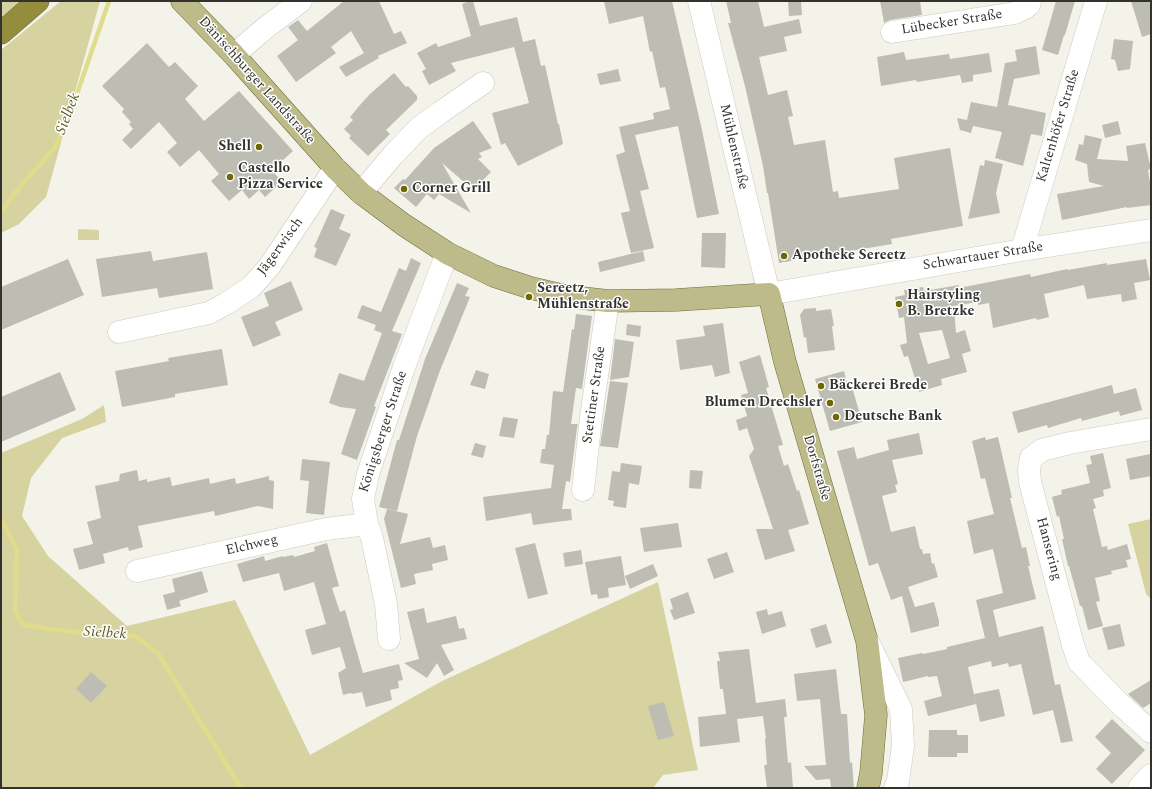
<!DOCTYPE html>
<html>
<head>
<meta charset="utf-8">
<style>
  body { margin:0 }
  #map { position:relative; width:1152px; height:789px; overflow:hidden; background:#f3f3e9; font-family:Spectral,serif }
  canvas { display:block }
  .frame { position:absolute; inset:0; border:2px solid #32322f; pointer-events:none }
</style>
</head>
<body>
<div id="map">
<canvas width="1152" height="789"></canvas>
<div class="frame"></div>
</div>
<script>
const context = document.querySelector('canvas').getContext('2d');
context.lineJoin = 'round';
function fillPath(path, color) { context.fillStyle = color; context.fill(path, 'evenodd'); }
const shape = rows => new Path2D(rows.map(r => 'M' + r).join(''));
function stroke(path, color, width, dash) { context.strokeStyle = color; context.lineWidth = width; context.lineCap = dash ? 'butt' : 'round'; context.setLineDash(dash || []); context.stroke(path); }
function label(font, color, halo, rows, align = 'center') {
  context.font = font + ' Spectral,serif'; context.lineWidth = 3; context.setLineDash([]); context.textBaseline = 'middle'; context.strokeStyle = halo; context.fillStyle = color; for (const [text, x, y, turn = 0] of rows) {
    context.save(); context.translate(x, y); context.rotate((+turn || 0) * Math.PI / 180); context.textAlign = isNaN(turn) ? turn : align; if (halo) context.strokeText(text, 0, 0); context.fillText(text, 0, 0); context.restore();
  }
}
fillPath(shape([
  [1,1,21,1,1,18],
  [61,1,100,1,46,197,19,224,1,233,1,50],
  [78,229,99,230,99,240,78,240],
  [104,405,106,422,62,438,31,478,22,516,48,556,127,626,235,600,310,755,442,681,658,582,698,770,663,775,653,788,1,788,1,453,82,419],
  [1151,519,1151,599,1146,594,1128,524]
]), '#d6d3a0');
stroke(shape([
  [1,211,23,183,54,149,68,120,109,1],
  [1,519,17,550,15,609,19,618,24,625,50,629,116,637,135,636,158,653,241,788]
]), '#e1dc8b', 4.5);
fillPath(shape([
  [344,1,379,1,394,34,401,31,407,43,378,56,379,58,346,77,339,67,364,53,351,31,331,47,336,53,296,82,277,56,298,40,288,27,298,20,307,31],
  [469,1,473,1,480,26,517,17,523,42,535,39,541,66,545,65,558,124,559,124,563,144,518,166,505,143,501,145,492,113,529,103,514,47,451,63,456,71,429,85,422,71,426,69,417,53,436,43,438,47,471,36,462,4],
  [604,1,672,1,702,130,719,214,697,218,678,126,635,135,649,189,640,191,654,248,631,253,621,213,630,211,616,155,625,152,619,127,654,119,653,113,670,109,665,87,660,88,652,51,650,52,643,16,609,24],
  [726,1,758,1,764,27,799,19,802,33,784,37,787,51,759,57,768,95,787,90,793,116,788,117,794,145,825,140,833,192,838,191,839,198,899,189,894,158,950,148,963,226,891,239,892,244,779,263,768,193,767,193,763,166,745,86,728,23,731,23],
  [788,1,801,1,802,15,789,16],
  [880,1,920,1,922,15,890,20,884,23],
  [1056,1,1075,1,1065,35,1064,35,1058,55,1042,50],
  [1131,1,1149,1,1151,7,1151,34,1142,37],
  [1114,39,1133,41,1130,69,1118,71,1115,60,1111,59],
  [147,43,169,67,175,62,198,86,185,99,204,121,239,91,293,151,272,170,282,182,265,197,259,190,249,199,242,190,229,201,211,181,219,174,199,150,180,167,167,152,177,143,159,122,131,149,122,140,133,129,129,124,131,122,122,112,124,109,102,86],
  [1036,46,1040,74,1014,79,1008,105,1046,113,1042,136,1031,134,1023,166,995,158,1002,132,973,126,971,133,960,130,957,118,967,120,971,102,997,107,1005,63,1017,61,1015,50],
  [904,52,906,60,949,54,950,59,989,53,992,72,973,75,973,81,962,83,960,75,917,82,916,80,881,86,877,57],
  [618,69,621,81,600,85,597,74],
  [394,73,406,87,408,86,417,96,417,100,386,130,390,134,368,156,349,138,351,136,344,129,353,120,350,117,360,105,370,94],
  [473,121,492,148,479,153,482,157,478,159,491,172,475,188,471,188,442,163,471,213,439,194,434,200,427,194,416,207,394,188,403,179,405,180,434,148],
  [1118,121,1121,134,1105,138,1102,125],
  [1085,135,1102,139,1097,159,1128,161,1126,146,1145,143,1151,169,1148,170,1151,189,1151,205,1127,208,1127,207,1062,220,1057,194,1104,186,1089,182,1087,164,1075,160,1079,144,1083,145],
  [985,160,1003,164,996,193,1000,213,968,219,980,165,984,166],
  [331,209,345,215,339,229,351,234,336,266,314,257,317,248,314,247],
  [702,233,726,233,725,268,701,267],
  [151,251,153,261,207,252,213,289,159,298,157,288,102,297,96,259],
  [643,251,645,261,600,272,598,262],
  [411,258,421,263,392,331,402,334,374,406,376,407,357,460,341,454,356,409,340,407,329,403,339,373,364,381,382,333,374,330,376,325,357,318,362,305,381,312,399,268,406,271],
  [68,259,84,295,1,330,1,287],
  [1146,259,1150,280,1134,283,1137,299,1122,302,1121,294,1087,299,1084,285,1044,294,1049,317,1037,320,1036,318,993,328,989,303,978,305,977,302,954,306,956,333,965,330,971,351,962,354,967,372,941,379,942,385,919,392,908,356,904,357,900,345,907,343,904,317,899,318,895,297,905,295,904,290,923,287,924,291,959,285,959,288,1030,274,1031,277,1067,269,1068,270,1107,263,1107,265],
  [942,330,950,358,928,364,919,333],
  [291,281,303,310,275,322,281,335,253,347,241,317,269,306,264,293],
  [457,283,469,288,465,296,470,297,439,373,427,408,417,436,397,511,379,507,397,440,399,440,425,359],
  [816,308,816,311,831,309,834,326,832,326,835,350,808,353,806,337,804,338,800,315,804,309],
  [576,314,592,316,582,389,576,388,571,424,578,424,577,428,570,482,566,481,562,509,571,509,572,520,533,525,531,513,486,521,483,497,551,488,554,465,540,463,542,449,545,449,547,435,549,435,553,391,563,392,572,329,574,330],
  [723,323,730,373,715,377,712,365,680,370,676,340,705,336,703,326],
  [627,324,641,326,640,337,626,335],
  [615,339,634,342,629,377,610,380],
  [222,349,228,385,175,394,175,397,122,407,115,371,169,361,168,358],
  [760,355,769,387,766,388,783,445,778,446,784,466,788,464,797,491,799,490,809,524,788,530,795,551,765,560,756,529,773,529,749,456,754,449,747,428,739,431,736,420,747,416,741,395,748,393,739,362],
  [476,370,489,374,485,389,470,385],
  [844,371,849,391,853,390,862,422,830,431,815,379],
  [60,372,76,410,1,442,1,397],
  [610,381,628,383,618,448,600,446],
  [1112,385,1114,394,1136,388,1142,410,1120,416,1119,411,1082,421,1081,418,1048,428,1047,425,1018,433,1012,412],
  [503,417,518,419,514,438,499,436],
  [919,433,923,454,892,460,898,484,895,485,897,492,882,496,891,532,915,526,920,549,922,549,923,554,930,553,932,564,934,563,938,577,908,587,915,607,934,602,939,621,939,626,911,633,902,596,891,600,878,563,869,566,837,451,854,447,857,459,889,450,887,440],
  [985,437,986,440,998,437,1012,498,1010,498,1022,548,1026,547,1030,566,1028,566,1036,599,993,610,999,637,1043,626,1055,685,1060,684,1073,741,1061,743,1053,710,1033,715,1021,664,1009,667,1008,663,992,667,991,661,968,667,976,704,928,716,924,701,942,696,937,676,928,677,928,676,903,682,898,658,922,653,923,654,933,652,947,649,947,647,985,638,976,600,1003,593,993,549,974,554,967,521,994,514,985,478,981,479,972,441],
  [475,443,486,446,483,458,471,455],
  [1103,453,1111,488,1103,490,1104,496,1093,499,1096,508,1093,509,1102,547,1107,546,1108,550,1127,544,1131,559,1126,560,1128,567,1111,571,1112,574,1095,578,1100,601,1096,602,1103,626,1088,630,1082,606,1080,606,1069,566,1068,566,1062,539,1064,539,1059,516,1057,517,1052,497,1062,494,1061,490,1090,483,1086,465,1092,464,1090,456],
  [1150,454,1151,476,1130,480,1126,459],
  [302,459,330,462,324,515,306,513,309,481,300,480],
  [621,463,642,466,639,485,629,483,626,508,613,506,614,501,608,500,612,471,620,472],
  [137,470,139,481,147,479,147,482,170,477,172,486,209,478,210,484,235,478,236,484,269,476,269,480,274,481,273,509,258,506,215,516,214,511,138,526,143,547,129,551,128,547,103,554,105,563,79,570,73,549,93,544,87,522,101,518,95,486,119,481,120,474],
  [690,470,703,471,701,489,689,488],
  [387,509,408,514,400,544,430,537,433,548,445,545,448,560,432,564,433,570,414,574,416,584,401,588,384,519],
  [678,523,682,547,644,552,640,528],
  [327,543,339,586,332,588,340,612,345,610,363,673,399,664,403,680,398,681,399,688,390,690,392,700,366,707,362,692,352,694,351,693,343,695,338,673,346,668,340,647,312,655,305,630,326,624,314,582,284,591,279,573,243,582,237,564,264,556,265,561,283,556,283,557,293,555,294,557,315,551,314,547],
  [535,543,548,594,528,599,515,548],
  [581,550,583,564,565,567,563,553],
  [727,552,734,572,714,579,707,559],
  [621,556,626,585,608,588,609,597,598,599,597,594,591,595,585,562],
  [653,564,658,576,630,589,625,576],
  [202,571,208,592,179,601,181,606,167,610,163,595,175,592,172,579],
  [688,592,695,613,674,620,670,610,673,609,670,599],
  [424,608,427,623,456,616,459,629,464,628,467,639,441,645,454,670,444,676,437,663,427,678,404,663,419,659,407,612],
  [767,609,768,615,782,611,786,626,762,634,756,612],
  [826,624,832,643,816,648,810,629],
  [1120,624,1125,646,1108,650,1102,628],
  [749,649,756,703,785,699,787,717,784,717,788,763,791,762,793,788,767,788,764,765,767,765,765,739,766,739,763,716,737,719,740,742,700,747,698,717,726,714,723,689,720,689,717,661,720,661,718,652],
  [836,669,841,714,847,714,850,763,852,762,854,788,831,788,830,779,816,780,804,766,826,765,820,699,797,701,794,674],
  [91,672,107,686,91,703,76,689],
  [1151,680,1151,703,1143,708,1128,694],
  [999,689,1005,716,980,722,974,694],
  [664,702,674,736,658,740,648,706],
  [1112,719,1145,750,1112,784,1096,769,1111,753,1095,737],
  [929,730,957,730,957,735,968,735,968,753,957,753,957,757,928,757]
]), '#bdbdb4');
const minor = shape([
  [699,1,769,294,1022,250,1151,230],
  [892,32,1015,13,1025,8,1029,5,1030,1],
  [234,55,264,29,301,1],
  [361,193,393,155,419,128,441,112,483,83],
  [1022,250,1096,1],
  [119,332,209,313,227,303,251,287,269,267,335,168],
  [1151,429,1070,443,1042,450,1031,458,1029,469,1030,482,1073,645,1079,662,1118,702,1151,732],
  [583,490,591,417,608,301],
  [137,571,326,529,367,524],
  [389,639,386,604,372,538,367,524,363,499,368,474,404,367,447,253],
  [869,644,901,709,903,746,898,781,895,788],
  [1139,788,1151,775]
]);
const major = shape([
  [182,1,234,55,335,168,361,193,404,225,447,253,494,276,531,288,565,296,608,301,676,300,769,294,785,362,867,641,876,715,871,773,868,788]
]);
const highway = shape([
  [1,33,38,1]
]);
stroke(minor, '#cbcac1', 23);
stroke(major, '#716d38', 23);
stroke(highway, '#716d38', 23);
stroke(minor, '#fff', 22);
stroke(major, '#bebb8b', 22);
stroke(highway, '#938d3d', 22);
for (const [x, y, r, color] of [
  [259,147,4,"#6f6800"],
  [230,177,4,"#6f6800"],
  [404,189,4,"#6f6800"],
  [784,256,4,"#6f6800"],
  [529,297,4,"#6f6800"],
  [899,304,4,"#6f6800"],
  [821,386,4,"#6f6800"],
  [830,403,4,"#6f6800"],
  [836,417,4,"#6f6800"]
]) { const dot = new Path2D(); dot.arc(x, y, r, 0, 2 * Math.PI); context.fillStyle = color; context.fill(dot); stroke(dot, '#fff', 1.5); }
label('14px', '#32322f', '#fff', [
  ["Lübecker Straße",952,23,-9],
  ["Dänischburger Landstraße",256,81,48],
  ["Kaltenhöfer Straße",1059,126,-73],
  ["Mühlenstraße",733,147,77],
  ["Jägerwisch",281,247,-54],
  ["Schwartauer Straße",983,257,-9],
  ["Stettiner Straße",595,395,-82],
  ["Königsberger Straße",384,432,-72],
  ["Dorfstraße",816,468,74],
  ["Elchweg",252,546,-13],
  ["Hansering",1048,549,75]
]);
label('bold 14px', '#32322f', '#fff', [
  ["Shell",251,147,"right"],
  ["Castello",238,169],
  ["Pizza Service",238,185],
  ["Corner Grill",412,189],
  ["Apotheke Sereetz",792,256],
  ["Sereetz,",537,289],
  ["Mühlenstraße",537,305],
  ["Hairstyling",907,296],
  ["B. Bretzke",907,312],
  ["Bäckerei Brede",829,386],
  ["Blumen Drechsler",822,403,"right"],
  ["Deutsche Bank",844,417]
], 'left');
label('italic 15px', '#5e5a1f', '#fff', [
  ["Sielbek",69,114,-69],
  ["Sielbek",105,634,4]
]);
</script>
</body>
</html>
